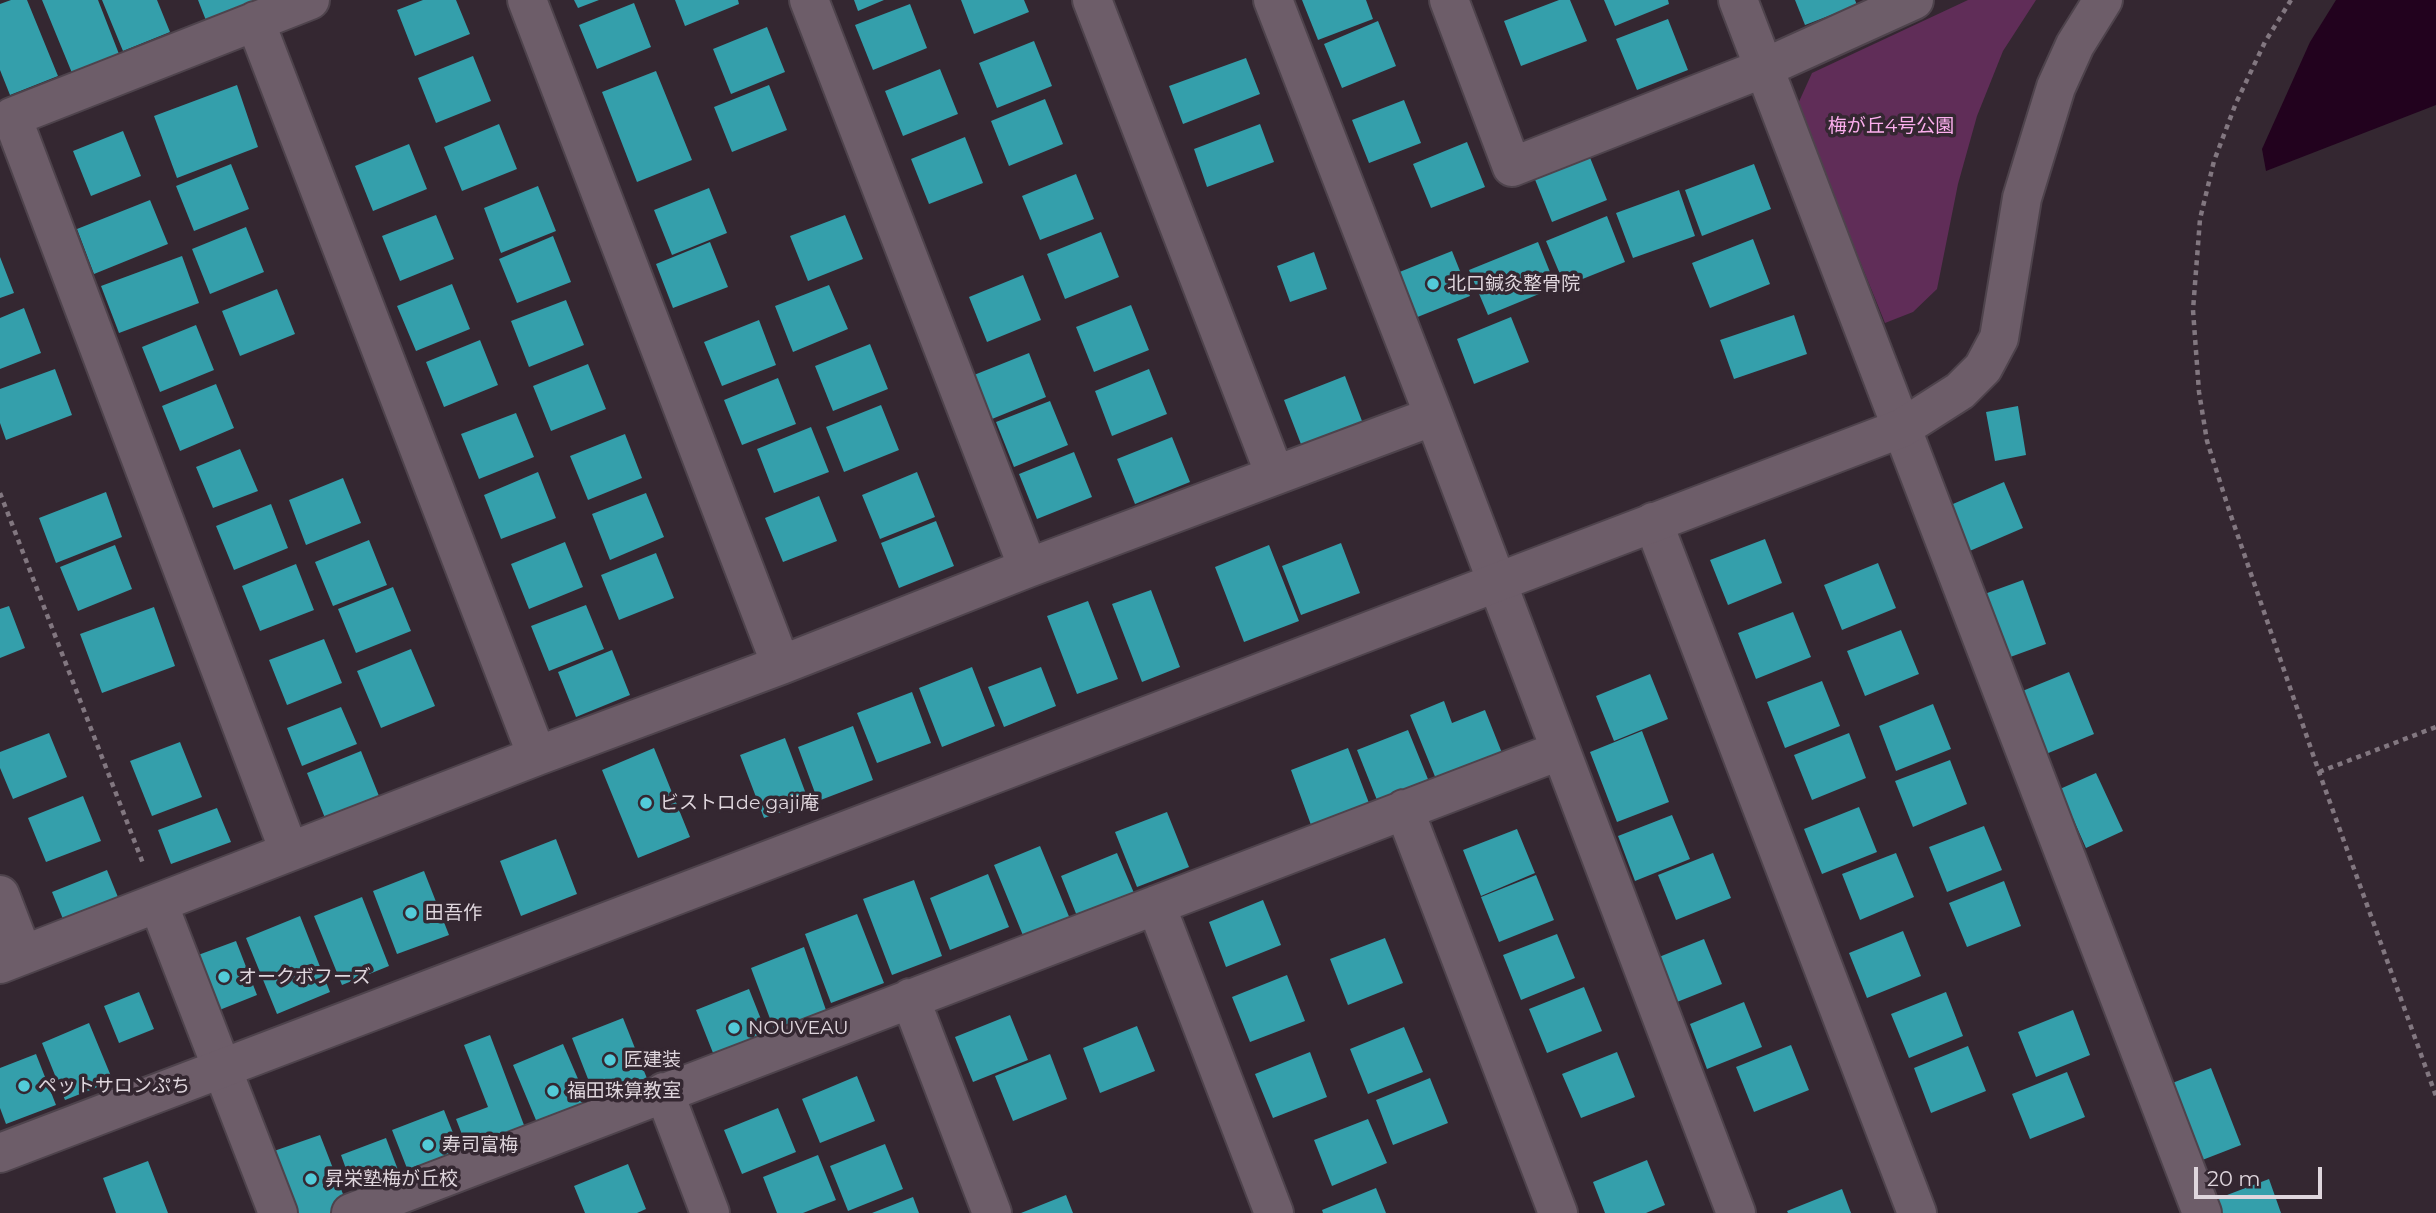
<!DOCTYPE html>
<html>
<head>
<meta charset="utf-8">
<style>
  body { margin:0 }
  #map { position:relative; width:2436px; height:1213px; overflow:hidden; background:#342731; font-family:Montserrat,sans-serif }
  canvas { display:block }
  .scale { position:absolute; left:2194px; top:1167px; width:128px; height:32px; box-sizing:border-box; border:4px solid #dfd6dd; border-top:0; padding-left:9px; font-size:21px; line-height:24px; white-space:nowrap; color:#dfd6dd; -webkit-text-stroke:5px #342731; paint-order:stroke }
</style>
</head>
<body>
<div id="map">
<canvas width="2436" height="1213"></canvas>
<div class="scale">20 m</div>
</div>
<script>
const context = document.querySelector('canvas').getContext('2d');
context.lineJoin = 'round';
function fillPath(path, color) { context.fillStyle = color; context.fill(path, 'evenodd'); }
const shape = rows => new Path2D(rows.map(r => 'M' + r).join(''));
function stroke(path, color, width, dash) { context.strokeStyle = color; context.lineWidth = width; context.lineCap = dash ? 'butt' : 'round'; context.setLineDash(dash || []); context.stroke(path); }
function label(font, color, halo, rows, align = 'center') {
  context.font = font + ' Montserrat,"Noto Sans JP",sans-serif'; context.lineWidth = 7; context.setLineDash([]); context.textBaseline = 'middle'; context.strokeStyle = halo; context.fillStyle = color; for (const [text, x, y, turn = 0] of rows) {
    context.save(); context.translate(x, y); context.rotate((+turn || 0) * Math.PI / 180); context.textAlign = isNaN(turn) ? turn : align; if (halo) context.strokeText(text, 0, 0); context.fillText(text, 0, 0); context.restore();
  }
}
fillPath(shape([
  [1968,0,2036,0,2003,51,1977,116,1958,184,1937,289,1913,312,1885,323,1797,106,1812,73]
]), '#602d58');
fillPath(shape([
  [2336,0,2436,0,2436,105,2266,171,2262,149,2310,42]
]), '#22021e');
fillPath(shape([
  [11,0,27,0,58,76,10,95,0,70,0,4],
  [42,0,98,0,119,54,72,73],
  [102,0,157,0,170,32,123,51],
  [198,0,253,0,255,4,207,23],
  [423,0,456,0,470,34,415,56,397,10],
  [574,0,599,0,578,8],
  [675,0,738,0,739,4,685,26],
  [854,0,884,0,858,11],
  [961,0,1024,0,1029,12,974,34],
  [1302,0,1366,0,1373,19,1318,40],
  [1559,0,1570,0,1587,41,1521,66,1504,21],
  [1604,0,1668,0,1669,4,1615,26],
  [1795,0,1855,0,1857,5,1805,25],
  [634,3,651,47,597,69,579,25],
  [910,4,927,48,873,70,855,25],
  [1668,19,1688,70,1637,90,1616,39],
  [1378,21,1396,66,1342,88,1324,44],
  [767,27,785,72,731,94,713,49],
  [1034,41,1052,86,997,108,979,63],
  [473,56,491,101,436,123,418,78],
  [1246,58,1260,94,1183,124,1169,86],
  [940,69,958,114,903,136,885,91],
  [656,71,692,160,637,182,602,92],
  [237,85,258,147,177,178,154,116],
  [769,85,787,130,732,152,714,107],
  [1045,99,1063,144,1009,166,991,121],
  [1404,100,1421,143,1369,163,1352,120],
  [499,124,517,169,462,191,444,147],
  [1260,124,1274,162,1207,187,1194,149],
  [123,131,141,176,91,196,73,151],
  [965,137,983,183,929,204,911,159],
  [1467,142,1485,187,1431,208,1413,164],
  [409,144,427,189,373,211,355,166],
  [1589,155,1607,200,1552,222,1534,177],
  [231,164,249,209,194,231,176,186],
  [1754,164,1771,209,1702,236,1685,190],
  [1076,174,1094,219,1040,240,1022,196],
  [538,186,556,231,501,253,484,208],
  [709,188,727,233,672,255,654,210],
  [1679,190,1695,236,1633,258,1616,213],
  [150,200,168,244,94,274,77,229],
  [436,215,454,259,400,281,382,236],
  [845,215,863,259,808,281,790,236],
  [1607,216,1625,262,1565,286,1546,241],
  [246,227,264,272,210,294,192,249],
  [1101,232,1119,277,1065,299,1047,254],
  [553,236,571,282,517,303,499,259],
  [1753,239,1770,284,1710,308,1692,263],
  [710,242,728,287,673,308,656,264],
  [1538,242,1556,287,1488,315,1469,270],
  [1452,251,1470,296,1415,318,1397,273],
  [1314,252,1327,289,1290,302,1277,266],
  [182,256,199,303,119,333,101,286],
  [0,257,14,293,0,298],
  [1023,275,1041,320,987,342,969,297],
  [452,284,470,329,416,351,397,306],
  [829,285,848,329,793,352,775,306],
  [277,289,295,334,240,356,222,311],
  [566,300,584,345,529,367,511,321],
  [1131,305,1149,350,1094,372,1076,327],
  [24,308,41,353,0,369,0,318],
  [1794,315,1807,354,1734,379,1720,340],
  [1511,317,1529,362,1474,384,1457,339],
  [759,320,776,365,722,386,704,342],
  [196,325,214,370,160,392,142,347],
  [480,340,498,385,444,407,426,362],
  [870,344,888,389,833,411,815,366],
  [1029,353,1046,397,992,419,974,375],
  [588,364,606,409,551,431,533,386],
  [55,369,72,415,6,440,0,423,0,389],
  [1149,369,1167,414,1112,436,1095,391],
  [1345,376,1365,429,1304,452,1284,400],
  [778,378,796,424,742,445,724,400],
  [216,384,234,428,180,451,162,406],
  [1050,401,1068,445,1014,467,996,422],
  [881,405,899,450,844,472,826,427],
  [2018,406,2026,455,1995,461,1986,412],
  [516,413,534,457,479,479,461,434],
  [811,427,829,472,774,493,757,449],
  [625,434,642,478,588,500,570,456],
  [1172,437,1190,482,1135,504,1117,459],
  [240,449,258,491,213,508,196,467],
  [1074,452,1092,497,1037,519,1019,474],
  [538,472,556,518,501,539,484,495],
  [917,472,935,517,880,539,862,495],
  [343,478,361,523,306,545,289,500],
  [2004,482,2023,528,1958,556,1939,510],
  [106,492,122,537,56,563,39,518],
  [646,493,664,537,610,560,592,514],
  [819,496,837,541,783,562,765,518],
  [271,504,288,548,234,570,216,526],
  [936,521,954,566,899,588,881,543],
  [1765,539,1782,583,1728,605,1710,560],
  [369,540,387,585,333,606,315,562],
  [565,542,583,587,529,609,511,564],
  [1341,543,1360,593,1301,615,1282,566],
  [115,545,132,589,78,611,60,567],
  [1269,545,1299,621,1244,642,1215,567],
  [656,553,674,598,619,620,601,575],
  [1878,563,1896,608,1842,630,1824,585],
  [296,564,314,610,260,631,242,586],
  [2023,580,2046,644,2002,660,1979,596],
  [393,587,411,631,356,653,338,609],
  [1151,590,1180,667,1142,682,1112,604],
  [1088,601,1118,679,1077,694,1047,616],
  [586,605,604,649,549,671,531,626],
  [9,606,25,648,0,658,0,609],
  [154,607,175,666,102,693,80,634],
  [1793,612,1811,657,1756,679,1738,633],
  [1901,630,1919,674,1865,696,1847,651],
  [324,639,342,683,287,705,269,660],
  [411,649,435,706,381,728,357,671],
  [612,650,630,695,576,717,558,672],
  [972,667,995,726,942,747,919,688],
  [1041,667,1056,706,1004,727,988,687],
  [2069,672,2094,734,2046,754,2020,692],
  [1650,674,1668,719,1614,741,1596,696],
  [1822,681,1840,726,1785,748,1767,702],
  [912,692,931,743,877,763,857,713],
  [1444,701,1452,723,1485,710,1502,753,1436,779,1410,715],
  [1933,704,1951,749,1896,771,1879,726],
  [341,707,357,744,302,766,287,728],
  [853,726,873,780,818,801,798,747],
  [1408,730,1432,789,1381,810,1357,750],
  [1642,731,1669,802,1617,822,1590,752],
  [49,733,67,777,13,799,0,768,0,752],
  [1849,733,1866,778,1812,800,1794,755],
  [785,738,809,802,764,818,740,755],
  [180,742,202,797,152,816,130,761],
  [654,748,690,837,638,858,602,770],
  [1348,748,1369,803,1311,825,1291,770],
  [361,751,379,796,325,818,307,773],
  [1950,760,1967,804,1913,827,1895,781],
  [2096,773,2123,831,2086,848,2060,789],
  [83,796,101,841,46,862,28,818],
  [1859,807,1877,852,1822,874,1804,829],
  [217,808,231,842,171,864,158,830],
  [1167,812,1189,867,1137,887,1115,832],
  [1672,815,1690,859,1635,881,1618,836],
  [1984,826,2002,870,1947,892,1929,847],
  [1517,829,1535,873,1481,896,1463,850],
  [556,839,577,894,521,916,500,861],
  [1040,846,1075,931,1029,950,994,865],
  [1117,853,1134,893,1077,916,1061,876],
  [1713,853,1731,898,1676,920,1658,875],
  [1896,853,1914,897,1860,920,1842,874],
  [107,870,120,902,65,924,52,892],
  [424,871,449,935,397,954,373,891],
  [988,874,1009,927,950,950,930,898],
  [1536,875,1554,920,1499,942,1481,897],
  [914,880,942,956,892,975,863,899],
  [2004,881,2021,926,1967,947,1949,903],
  [362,897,389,966,342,985,314,916],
  [1263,900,1281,945,1226,967,1209,922],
  [857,914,884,983,831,1003,805,934],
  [300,916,330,992,277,1014,246,938],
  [1903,931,1921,976,1867,998,1849,953],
  [1557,934,1575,978,1521,1000,1503,955],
  [1385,938,1403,983,1348,1005,1330,959],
  [1704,939,1722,984,1667,1006,1649,961],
  [236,941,257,995,212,1013,190,958],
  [804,947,827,1013,775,1032,751,968],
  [1287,975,1305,1021,1250,1042,1232,997],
  [1584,987,1602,1031,1547,1053,1529,1009],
  [749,989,772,1047,719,1068,696,1010],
  [139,992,154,1029,119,1043,104,1006],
  [1946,992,1963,1036,1909,1058,1891,1014],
  [1744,1002,1762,1047,1707,1069,1690,1024],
  [2073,1010,2090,1055,2036,1077,2018,1032],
  [1010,1015,1028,1060,973,1082,955,1037],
  [623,1018,648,1081,597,1102,572,1038],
  [89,1023,113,1081,65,1100,42,1043],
  [1137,1026,1155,1071,1100,1093,1083,1048],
  [1404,1027,1423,1072,1368,1094,1350,1049],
  [490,1035,530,1141,473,1163,456,1119,488,1107,464,1045],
  [563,1044,594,1116,543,1137,513,1065],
  [1791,1045,1809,1090,1754,1112,1736,1067],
  [1968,1046,1986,1091,1931,1113,1914,1068],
  [1310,1052,1327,1097,1273,1118,1255,1074],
  [1617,1052,1635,1097,1581,1118,1562,1074],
  [36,1054,56,1105,6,1124,0,1108,0,1068],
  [1050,1054,1067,1099,1013,1121,995,1076],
  [2211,1068,2241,1145,2192,1164,2162,1087],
  [2067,1072,2085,1117,2030,1139,2012,1094],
  [857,1076,875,1121,820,1143,802,1099],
  [1430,1078,1448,1123,1393,1145,1376,1100],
  [778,1108,796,1152,742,1174,724,1130],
  [444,1110,464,1161,412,1181,392,1130],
  [1368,1119,1387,1163,1332,1186,1314,1140],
  [320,1135,348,1207,332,1213,297,1213,274,1151],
  [386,1138,404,1186,358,1202,341,1155],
  [885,1144,903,1189,848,1211,830,1166],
  [818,1155,836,1200,803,1213,777,1213,763,1177],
  [1647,1160,1665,1205,1646,1213,1605,1213,1593,1182],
  [148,1161,168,1213,116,1213,103,1178],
  [628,1164,646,1209,637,1213,585,1213,574,1186],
  [2269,1179,2281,1213,2219,1213,2214,1200],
  [1376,1188,1386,1213,1323,1213,1322,1210],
  [1842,1189,1851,1213,1788,1213,1787,1211],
  [1066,1195,1073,1213,1021,1213],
  [913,1197,919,1213,872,1213]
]), '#349fab');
const street = shape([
  [527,0,781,665],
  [809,0,1028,568],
  [1092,0,1275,475],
  [1273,0,1434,416,1736,1213],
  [1449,0,1512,167,1764,68,1914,0],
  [1738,0,2202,1213],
  [255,21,537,756],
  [1653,522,1917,1213],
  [1404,809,1558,1213],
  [289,851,12,117,310,0],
  [0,895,23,955],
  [158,903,278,1213],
  [1156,905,1274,1213],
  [0,964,537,756,781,665,1028,568,1434,416],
  [910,998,992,1213],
  [664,1092,710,1213],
  [351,1213,1559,751]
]);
const secondary = shape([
  [0,1153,1902,428,1960,391,1983,368,1999,338,2022,198,2040,139,2056,87,2075,45,2103,0]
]);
stroke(street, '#4e434c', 42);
stroke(secondary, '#4e434c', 42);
stroke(shape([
  [2291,0,2265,42,2236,103,2214,161,2200,219,2193,310,2199,392,2207,441,2229,510,2319,772,2436,1096],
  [0,493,144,866],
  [2319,772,2436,727]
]), '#827780', 4.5, [5, 5]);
stroke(street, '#6d5d69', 38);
stroke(secondary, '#6d5d69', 38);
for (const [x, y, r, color] of [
  [1433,284,7,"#52cbd9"],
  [646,803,7,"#52cbd9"],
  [411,913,7,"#52cbd9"],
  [224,977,7,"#52cbd9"],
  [734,1028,7,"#52cbd9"],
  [610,1060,7,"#52cbd9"],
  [24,1086,7,"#52cbd9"],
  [553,1091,7,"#52cbd9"],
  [428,1145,7,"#52cbd9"],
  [311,1179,7,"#52cbd9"]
]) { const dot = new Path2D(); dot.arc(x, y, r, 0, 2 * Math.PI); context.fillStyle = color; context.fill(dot); stroke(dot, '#342731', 2.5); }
label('19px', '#fcafee', '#342731', [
  ["梅が丘4号公園",1891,126]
]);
label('19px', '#dfd6dd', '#342731', [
  ["北口鍼灸整骨院",1447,284],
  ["ビストロde gaji庵",660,803],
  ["田吾作",425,913],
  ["オークボフーズ",238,977],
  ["NOUVEAU",748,1028],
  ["匠建装",624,1060],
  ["ペットサロンぷち",38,1086],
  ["福田珠算教室",567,1091],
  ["寿司富梅",442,1145],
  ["昇栄塾梅が丘校",325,1179]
], 'left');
</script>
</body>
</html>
